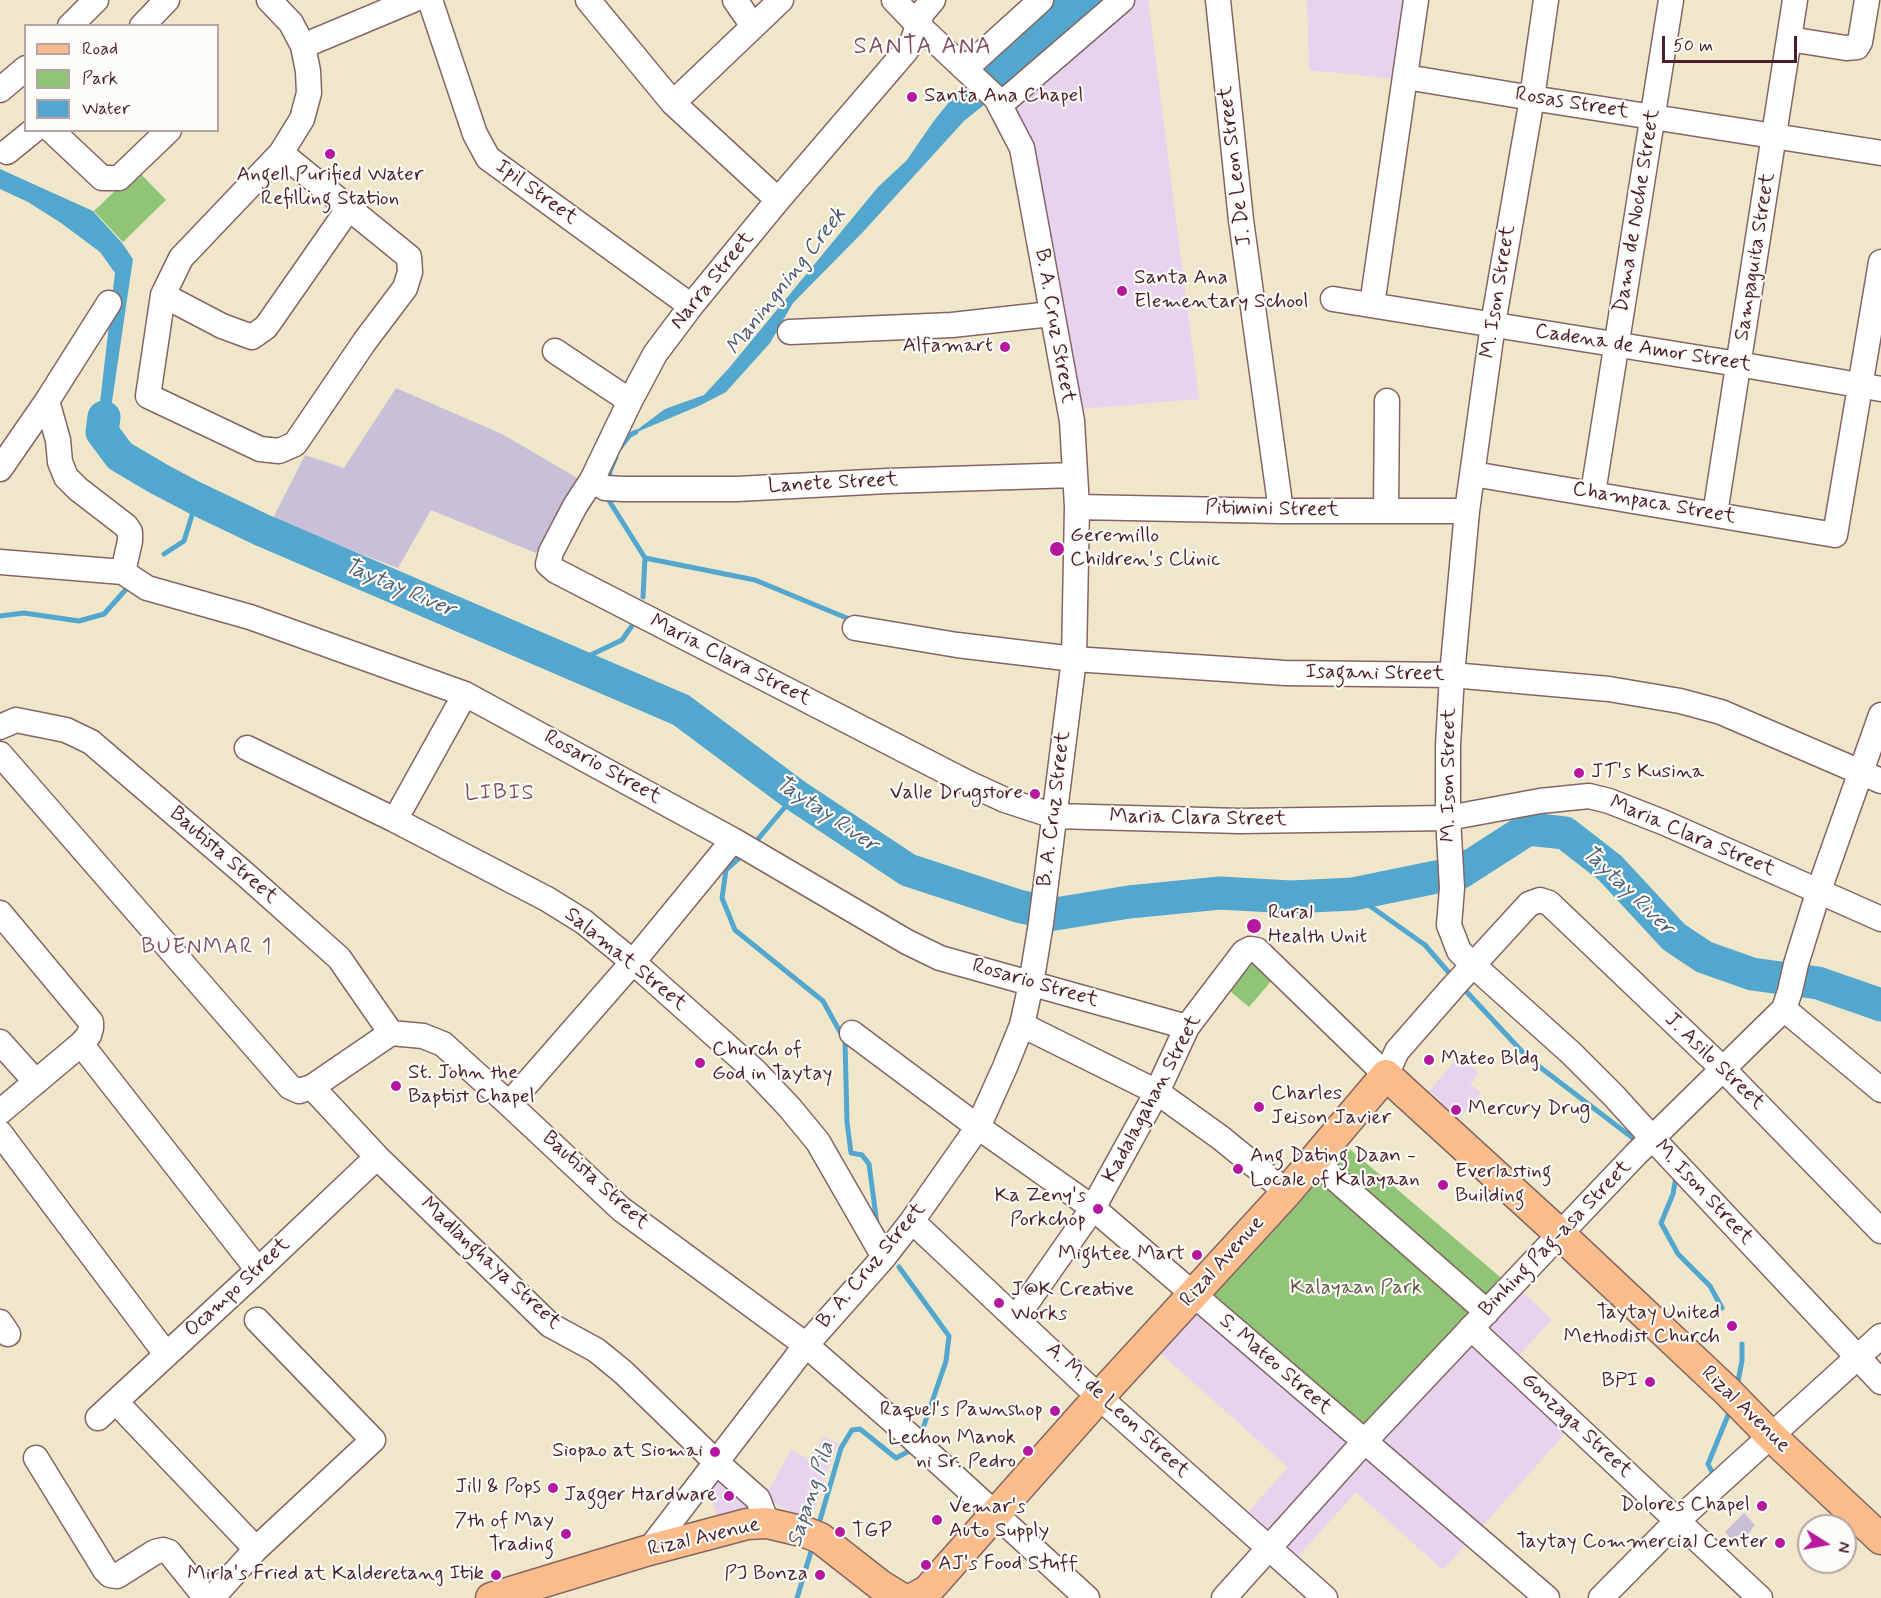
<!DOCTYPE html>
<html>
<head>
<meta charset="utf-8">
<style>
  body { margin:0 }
  #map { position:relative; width:1881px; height:1598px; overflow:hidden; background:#f0e7cb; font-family:Mynerve,sans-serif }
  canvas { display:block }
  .legend { position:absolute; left:24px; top:24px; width:195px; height:108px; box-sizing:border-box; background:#fdfcf7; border:2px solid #b5a4a5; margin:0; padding:8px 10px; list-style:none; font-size:18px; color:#4a1f2b }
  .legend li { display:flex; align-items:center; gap:12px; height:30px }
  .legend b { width:30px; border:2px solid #b5a4a5 }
  .north { position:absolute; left:1797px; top:1514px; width:60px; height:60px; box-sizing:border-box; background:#fdfcf7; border:2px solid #b5a4a5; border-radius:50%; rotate:101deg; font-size:16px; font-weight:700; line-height:24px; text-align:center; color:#4a1f2b }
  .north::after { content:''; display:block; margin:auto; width:21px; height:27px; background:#b5179e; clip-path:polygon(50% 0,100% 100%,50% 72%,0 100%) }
  .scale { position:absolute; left:1662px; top:36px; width:135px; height:27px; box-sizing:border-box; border:3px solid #4a1f2b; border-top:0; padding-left:8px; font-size:18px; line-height:21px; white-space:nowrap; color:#4a1f2b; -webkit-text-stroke:4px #fdfcf7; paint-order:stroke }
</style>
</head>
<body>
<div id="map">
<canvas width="1881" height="1598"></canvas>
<ul class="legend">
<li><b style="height:8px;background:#f9bc8a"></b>Road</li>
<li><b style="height:16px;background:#90c577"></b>Park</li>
<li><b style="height:16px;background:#53a7cf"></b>Water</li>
</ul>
<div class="north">N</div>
<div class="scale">50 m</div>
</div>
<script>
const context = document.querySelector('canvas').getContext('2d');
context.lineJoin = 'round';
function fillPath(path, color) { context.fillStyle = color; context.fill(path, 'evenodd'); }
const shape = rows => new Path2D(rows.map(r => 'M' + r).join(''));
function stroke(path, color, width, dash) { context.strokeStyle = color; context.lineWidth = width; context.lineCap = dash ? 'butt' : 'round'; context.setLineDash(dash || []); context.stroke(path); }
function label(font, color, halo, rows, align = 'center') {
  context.font = font + ' Mynerve,sans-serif'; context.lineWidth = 4.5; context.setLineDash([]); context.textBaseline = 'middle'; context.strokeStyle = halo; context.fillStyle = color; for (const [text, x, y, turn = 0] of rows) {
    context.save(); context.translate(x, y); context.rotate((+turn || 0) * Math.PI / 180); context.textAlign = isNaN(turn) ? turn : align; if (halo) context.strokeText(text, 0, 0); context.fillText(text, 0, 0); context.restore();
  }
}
fillPath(shape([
  [1132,0,1148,0,1199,399,1080,409,1010,102],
  [1307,0,1407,0,1396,79,1309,70],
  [1459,1056,1479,1073,1470,1084,1481,1093,1456,1122,1438,1106,1442,1101,1429,1091],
  [1509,1279,1552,1320,1518,1356,1580,1417,1443,1570,1356,1492,1293,1562,1243,1518,1288,1467,1158,1351,1207,1296],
  [823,1437,838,1443,811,1518,787,1510,775,1503,771,1508,762,1501,792,1449,810,1461],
  [717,1467,755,1502,749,1510,718,1519,706,1483]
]), '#e7d2ef');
fillPath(shape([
  [396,388,502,434,579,479,536,553,431,510,398,568,272,520,305,455,344,468],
  [1744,1513,1755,1525,1739,1546,1725,1532]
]), '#c8bfd8');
fillPath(shape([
  [137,170,166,200,123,242,94,211],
  [1249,959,1273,979,1249,1007,1225,987],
  [1345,1145,1506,1282,1365,1431,1207,1296]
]), '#90c577');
fillPath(shape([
  [1050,0,1115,0,964,121,863,232,793,303,770,343,726,392,701,405,630,435,665,409,704,395,729,368,878,187,907,160,933,122,982,61],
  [0,169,93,211,122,243,133,259,109,422,111,439,120,456,108,446,97,428,115,273,100,252,61,223,28,202,0,189]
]), '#53a7cf');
stroke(shape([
  [619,449,630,435,636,432],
  [609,483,610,471,616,457],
  [608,495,608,499,645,558,643,597],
  [164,554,184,541,197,499],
  [645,558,755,580,849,619],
  [0,616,24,613,79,621,104,614,129,586],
  [574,663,622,640,636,620],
  [753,845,795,795],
  [744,854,726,870,722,898,735,930,823,1001,845,1041,847,1122,851,1153,862,1155,869,1164,877,1224],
  [1353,894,1425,945,1450,974],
  [1464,989,1528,1058,1638,1142],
  [1673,1174,1676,1177,1673,1194,1661,1223,1678,1254,1710,1286,1722,1308],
  [899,1267,949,1336,946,1361,920,1437],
  [1737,1386,1742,1361,1742,1344],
  [1715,1478,1708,1464,1731,1408],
  [818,1527,841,1448,852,1430,860,1429,896,1458,915,1448],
  [797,1598,813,1545]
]), '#53a7cf', 5);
stroke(shape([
  [104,417,102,432,120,456,159,479,197,499,262,530,681,710,795,795,908,870,1018,906,1055,914,1129,902,1220,893,1291,897,1353,894,1461,872,1528,829,1565,833,1610,868,1674,937,1704,957,1752,974,1818,983,1881,1005]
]), '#53a7cf', 33);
const minor = shape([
  [269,0,291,23,303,46,308,71,309,93,302,119,281,153,181,258,163,295,148,396,260,449,279,451,295,444,365,341,405,288,410,272,409,257,281,153],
  [430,0,475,134,488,158,691,306],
  [588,0,673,103,778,200],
  [735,0,753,26],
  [933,0,922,13,913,40,905,52,778,200,691,306,655,354,630,401,592,480,575,506,551,552,548,564,556,571,968,783,1005,800,1054,816,1240,821,1448,818,1540,801,1589,796,1609,801,1665,823,1881,919],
  [1218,0,1241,220,1281,511],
  [1546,0,1532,98,1493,324,1467,511,1452,675,1448,745,1448,818,1452,888,1449,925,1459,951,1473,965,1571,1053,1614,1096,1653,1139,1881,1382],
  [70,26,96,0],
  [142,26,167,0],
  [1789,39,1846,48,1857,47,1860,42,1867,0],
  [303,46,413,0],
  [965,69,1041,0],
  [1406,77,1532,98,1881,153],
  [0,90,26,68],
  [673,103,781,0],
  [1000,105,1122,0],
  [51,130,102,178,119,178,169,130],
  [7,152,34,130],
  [163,295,222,326,252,337,266,327,349,208],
  [1333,299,1738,364,1881,389],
  [1372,305,1416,0],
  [790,332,952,325,1051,314],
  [555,351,630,401],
  [47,401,58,440,60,462,66,477,78,489,126,526,130,532,130,541,123,572],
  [0,469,47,401,109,303],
  [1473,474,1835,535,1881,262],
  [592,480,605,488,623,489,737,489,887,481,1075,475],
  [1593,493,1671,0],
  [1077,507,1281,511,1467,511],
  [1386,511,1387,401],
  [1715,514,1795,0],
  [0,562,123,572,147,588,250,617,465,694,733,840,907,942,940,958,1187,1027],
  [855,628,957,645,1074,659,1285,673,1452,675,1609,689,1680,701,1721,712,1881,781],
  [0,727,16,720,66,730,91,742,246,875,339,958,391,1033,423,1036,443,1044,509,1104,621,1209,806,1345,909,1435,1087,1598],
  [247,748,395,820,547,899,584,922,633,962,755,1071,790,1108,818,1142,884,1257],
  [0,754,290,1087,299,1091,312,1087,391,1033],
  [395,820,465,694],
  [0,913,91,1022,91,1028,89,1035,81,1044,0,1112],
  [1784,1009,1881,1090],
  [1022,1025,1157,1092,1221,1138,1287,1192],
  [852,1033,978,1127,1093,1208,1547,1598],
  [0,1042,36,1082],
  [81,1044,258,1270],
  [312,1087,377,1157,550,1325,596,1350,623,1372,716,1462,758,1499,767,1523],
  [509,1104,633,962,733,840],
  [0,1133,166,1354],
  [1315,1161,1487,1312],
  [912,1221,1099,1397,1325,1598],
  [1016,1318,1093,1208,1157,1092,1187,1027,1244,952,1250,949,1257,950,1386,1075,1397,1051,1453,987,1529,904,1540,900,1549,903,1723,1069,1881,1231],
  [0,1322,8,1334],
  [1471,1328,1760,1598],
  [116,1402,256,1549,212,1598],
  [98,1418,258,1270,377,1157],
  [36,1458,105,1570,110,1575,117,1576,155,1552,163,1550,169,1552,206,1598],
  [256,1549,373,1440,257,1320],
  [649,1550,806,1345,884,1257,912,1221,978,1127,1005,1067,1022,1025,1031,984,1041,923,1074,659,1077,507,1072,421,1022,148,996,98,918,25,894,0],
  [1224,1598,1364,1442,1560,1234,1636,1154,1784,1009,1790,991,1796,964,1819,890,1881,715],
  [1601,1598,1677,1521,1881,1336]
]);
const major = shape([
  [491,1598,649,1550,747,1524,767,1523,805,1532,820,1538,880,1585,901,1598],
  [914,1598,928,1590,1099,1397,1287,1192,1386,1075,1560,1234,1728,1392,1771,1436,1881,1539]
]);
stroke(minor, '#846563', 27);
stroke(major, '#846563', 33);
stroke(minor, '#fff', 24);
stroke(major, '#f9bc8a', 30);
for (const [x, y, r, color] of [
  [912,97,6,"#b5179e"],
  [330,154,6,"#b5179e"],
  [1122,291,6,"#b5179e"],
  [1005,347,6,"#b5179e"],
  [1057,549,8,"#b5179e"],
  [1579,773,6,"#b5179e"],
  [1035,794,6,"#b5179e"],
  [1254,926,8,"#b5179e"],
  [1429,1060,6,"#b5179e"],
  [700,1063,6,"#b5179e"],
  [396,1086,6,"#b5179e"],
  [1259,1107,6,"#b5179e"],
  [1456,1110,6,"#b5179e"],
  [1238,1169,6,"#b5179e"],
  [1443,1185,6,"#b5179e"],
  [1098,1209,6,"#b5179e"],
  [1197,1255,6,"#b5179e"],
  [999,1303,6,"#b5179e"],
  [1732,1326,6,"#b5179e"],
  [1650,1382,6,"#b5179e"],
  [1055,1411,6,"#b5179e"],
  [1028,1451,6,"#b5179e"],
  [715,1452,6,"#b5179e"],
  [553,1488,6,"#b5179e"],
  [729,1496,6,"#b5179e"],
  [1762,1506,6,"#b5179e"],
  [937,1520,6,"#b5179e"],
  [840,1532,6,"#b5179e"],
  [566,1534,6,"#b5179e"],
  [1780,1543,6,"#b5179e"],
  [926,1565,6,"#b5179e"],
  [496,1575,6,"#b5179e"],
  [820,1575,6,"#b5179e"]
]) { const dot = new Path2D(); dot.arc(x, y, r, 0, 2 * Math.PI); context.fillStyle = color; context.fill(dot); stroke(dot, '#fdfcf7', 2); }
label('21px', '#4a1f2b', '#fdfcf7', [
  ["Santa Ana Chapel",924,97],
  ["Angell Purified Water",330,176,"center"],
  ["Refilling Station",330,200,"center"],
  ["Santa Ana",1134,279],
  ["Elementary School",1134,303],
  ["Alfamart",993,347,"right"],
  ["Geremillo",1070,537],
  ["Children's Clinic",1070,561],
  ["JT's Kusina",1591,773],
  ["Valle Drugstore",1023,794,"right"],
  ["Rural",1268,914],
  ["Health Unit",1268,938],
  ["Church of",712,1051],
  ["God in Taytay",712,1075],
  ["Mateo Bldg",1441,1060],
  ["St. John the",408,1074],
  ["Baptist Chapel",408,1098],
  ["Charles",1271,1095],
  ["Jeison Javier",1271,1119],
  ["Mercury Drug",1468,1110],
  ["Ang Dating Daan -",1250,1157],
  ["Locale of Kalayaan",1250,1181],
  ["Everlasting",1455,1173],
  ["Building",1455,1197],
  ["Ka Zeny's",1086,1197,"right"],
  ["Porkchop",1086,1221,"right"],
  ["Mightee Mart",1185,1255,"right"],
  ["J@K Creative",1011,1291],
  ["Works",1011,1315],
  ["Taytay United",1720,1314,"right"],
  ["Methodist Church",1720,1338,"right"],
  ["BPI",1638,1382,"right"],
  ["Raquel's Pawnshop",1043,1411,"right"],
  ["Lechon Manok",1016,1439,"right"],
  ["ni Sr. Pedro",1016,1463,"right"],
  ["Siopao at Siomai",703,1452,"right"],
  ["Jill & Pops",541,1488,"right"],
  ["Jagger Hardware",717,1496,"right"],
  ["Dolores Chapel",1750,1506,"right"],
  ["Vemar's",949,1508],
  ["Auto Supply",949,1532],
  ["7th of May",554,1522,"right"],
  ["Trading",554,1546,"right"],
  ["TGP",852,1532],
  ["Taytay Commercial Center",1768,1543,"right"],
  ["AJ's Food Stuff",938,1565],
  ["Mirla's Fried at Kalderetang Itik",484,1575,"right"],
  ["PJ Bonza",808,1575,"right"]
], 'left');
label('21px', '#4a1f2b', '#fdfcf7', [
  ["Rosas Street",1572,104,9],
  ["J. De Leon Street",1236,166,-97],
  ["Ipil Street",536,193,36],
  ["Dama de Noche Street",1638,211,-81],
  ["Sampaguita Street",1756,257,-81],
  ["Narra Street",713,281,-51],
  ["M. Ison Street",1499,292,-81],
  ["B. A. Cruz Street",1054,326,80],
  ["Cadena de Amor Street",1643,349,9],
  ["Lanete Street",833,484,-3],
  ["Champaca Street",1654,504,10],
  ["Pitimini Street",1272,510,1],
  ["Maria Clara Street",730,661,27],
  ["Isagani Street",1375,674,1],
  ["Rosario Street",602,768,29],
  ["M. Ison Street",1450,775,-90],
  ["B. A. Cruz Street",1055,809,-83],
  ["Maria Clara Street",1198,819,1],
  ["Maria Clara Street",1692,837,23],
  ["Bautista Street",223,856,41],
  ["Salamat Street",625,960,39],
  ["Rosario Street",1035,984,16],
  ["J. Asilo Street",1714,1062,44],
  ["Kadalagahan Street",1153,1099,-62],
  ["Bautista Street",595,1181,42],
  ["M. Ison Street",1703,1193,47],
  ["Binhing Pag-asa Street",1556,1239,-46],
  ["Rizal Avenue",1223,1262,-48],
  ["Madlanghaya Street",490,1264,43],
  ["B. A. Cruz Street",872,1266,-50],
  ["Ocampo Street",238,1288,-43],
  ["S. Mateo Street",1275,1365,41],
  ["Rizal Avenue",1745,1410,44],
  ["A. M. de Leon Street",1117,1411,43],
  ["Gonzaga Street",1576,1426,43],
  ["Rizal Avenue",704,1538,-13]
]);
label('21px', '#625946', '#fdfcf7', [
  ["Kalayaan Park",1356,1289]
]);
label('italic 22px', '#4e5c75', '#fdfcf7', [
  ["Maningning Creek",787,282,-52],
  ["Taytay River",399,589,23],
  ["Taytay River",826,815,34],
  ["Taytay River",1627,891,44],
  ["Sapang Pila",812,1495,-72]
]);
context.letterSpacing = '1.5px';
label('22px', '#7e5065', '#fdfcf7', [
  ["LIBIS",500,794],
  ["BUENMAR 1",207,948]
]);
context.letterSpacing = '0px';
context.letterSpacing = '1.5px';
label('24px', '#7e5065', '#fdfcf7', [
  ["SANTA ANA",923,48]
]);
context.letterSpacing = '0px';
</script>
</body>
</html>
